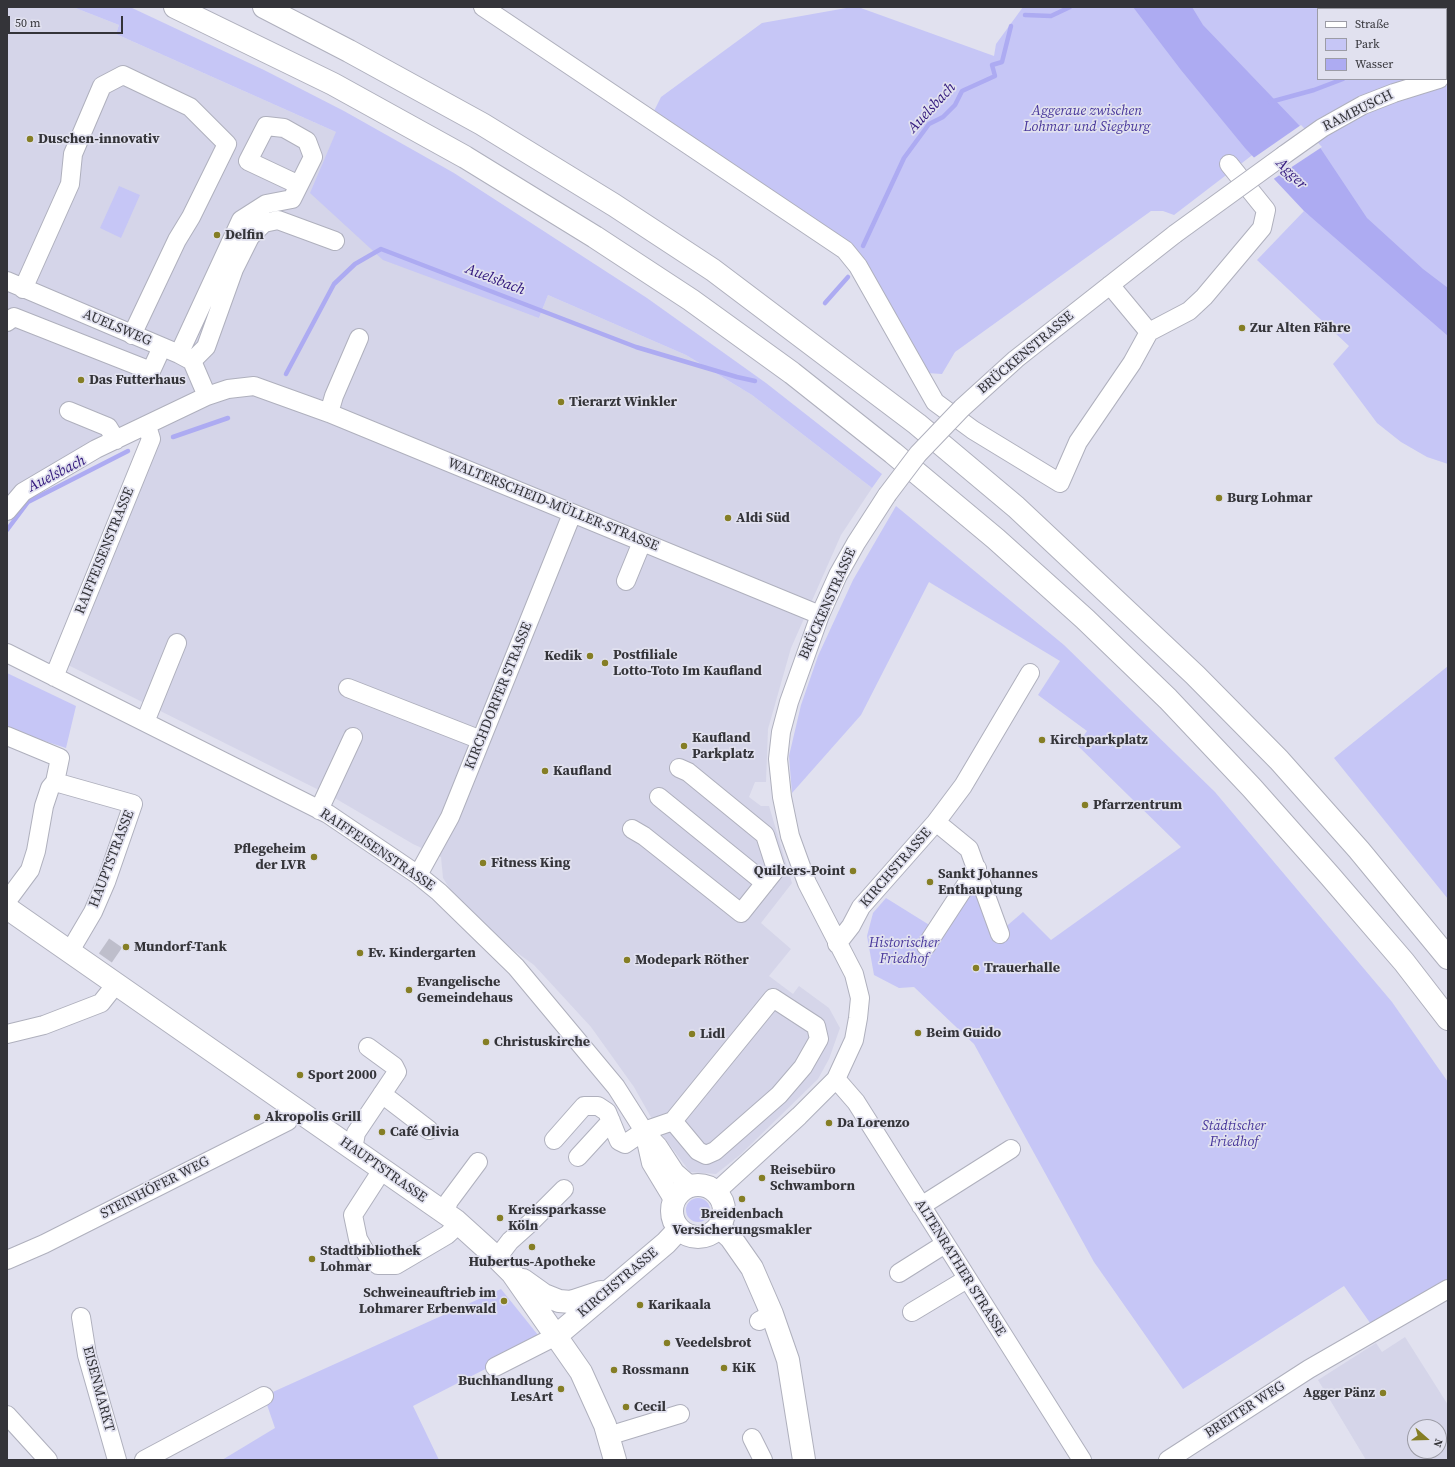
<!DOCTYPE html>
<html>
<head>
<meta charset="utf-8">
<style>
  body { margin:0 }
  #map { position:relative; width:1455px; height:1467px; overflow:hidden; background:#e1e1ef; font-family:"Source Serif 4",serif }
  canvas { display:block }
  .frame { position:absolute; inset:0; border:8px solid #343439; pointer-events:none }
  .legend { position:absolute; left:1317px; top:8px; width:130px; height:72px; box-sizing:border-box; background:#e1e1ef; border:1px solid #9c9ca6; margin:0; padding:5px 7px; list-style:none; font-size:12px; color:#343439 }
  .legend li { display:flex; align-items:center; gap:8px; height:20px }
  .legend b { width:20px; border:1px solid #9c9ca6 }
  .north { position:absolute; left:1407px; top:1419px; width:40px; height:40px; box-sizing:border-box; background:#e1e1ef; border:1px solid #9c9ca6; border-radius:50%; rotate:110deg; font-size:11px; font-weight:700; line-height:16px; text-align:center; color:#343439 }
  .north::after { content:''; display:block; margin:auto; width:14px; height:18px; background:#857e25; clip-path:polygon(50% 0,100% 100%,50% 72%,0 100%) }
  .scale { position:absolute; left:8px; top:16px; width:115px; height:18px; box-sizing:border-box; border:2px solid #343439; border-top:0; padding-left:5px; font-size:12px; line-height:14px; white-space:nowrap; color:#343439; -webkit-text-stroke:3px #e1e1ef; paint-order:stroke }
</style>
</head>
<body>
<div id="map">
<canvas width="1455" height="1467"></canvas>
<div class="frame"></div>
<ul class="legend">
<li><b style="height:5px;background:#fff"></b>Straße</li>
<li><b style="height:11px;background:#c6c6f6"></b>Park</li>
<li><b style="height:11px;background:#adabf2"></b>Wasser</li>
</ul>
<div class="north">N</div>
<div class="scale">50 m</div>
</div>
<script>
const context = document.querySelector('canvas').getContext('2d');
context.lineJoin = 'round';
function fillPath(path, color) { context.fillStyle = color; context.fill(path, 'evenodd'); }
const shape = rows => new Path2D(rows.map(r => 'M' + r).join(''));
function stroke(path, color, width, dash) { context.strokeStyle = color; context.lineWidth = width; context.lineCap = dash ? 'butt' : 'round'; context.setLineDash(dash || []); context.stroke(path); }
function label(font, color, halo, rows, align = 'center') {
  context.font = font + ' "Source Serif 4",serif'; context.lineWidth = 3.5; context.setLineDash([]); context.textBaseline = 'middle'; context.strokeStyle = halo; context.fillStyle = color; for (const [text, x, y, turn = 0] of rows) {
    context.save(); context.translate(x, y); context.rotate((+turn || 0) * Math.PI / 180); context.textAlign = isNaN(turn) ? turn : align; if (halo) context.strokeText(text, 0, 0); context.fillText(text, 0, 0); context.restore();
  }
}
fillPath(shape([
  [7,7,73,7,119,25,116,34,336,132,539,318,548,295,686,355,752,395,872,488,841,535,791,648,768,729,766,782,755,782,749,797,761,806,769,806,792,883,761,923,791,949,769,976,793,994,799,986,829,1008,840,1028,829,1059,818,1079,741,1154,716,1174,690,1172,657,1128,634,1087,591,1027,534,965,505,944,453,894,443,878,441,857,413,844,333,797,64,663,151,415,7,496],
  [1405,1337,1448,1405,1448,1460,1366,1460,1318,1380,1376,1343,1382,1352],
  [1415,1427,1439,1427,1439,1451,1415,1451]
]), '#d5d5e9');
fillPath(shape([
  [73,7,130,7,264,70,344,111,454,173,647,298,766,383,882,474,872,488,752,395,686,355,548,295,539,318,383,260,310,193,336,132,116,34,119,25],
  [852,7,858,7,994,56,996,44,1023,7,1448,7,1448,464,1427,457,1401,442,1377,423,1333,364,1349,346,1257,260,1304,211,1310,216,1255,153,1174,215,1163,211,1151,211,955,352,942,374,927,373,845,250,651,117,661,97,762,23],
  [1318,9,1446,9,1446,79,1318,79],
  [119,186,140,195,121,238,100,228],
  [896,506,1064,645,1215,792,1392,1002,1448,1082,1448,1282,1373,1327,1344,1286,1183,1389,1094,1262,974,1044,914,987,899,988,874,975,867,936,873,913,886,898,931,926,971,865,995,936,1023,912,1051,940,1181,847,1077,745,1087,731,1038,695,1060,661,929,582,861,715,792,793,789,756,801,705,818,656,853,580],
  [1448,666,1448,899,1334,758],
  [7,673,76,706,66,748,7,729],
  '686 1210a12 12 0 1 1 24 0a12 12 0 1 1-24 0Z',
  [501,1289,542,1340,413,1406,439,1460,222,1460,275,1428,264,1396]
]), '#c6c6f6');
fillPath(shape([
  [1133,7,1192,7,1203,25,1319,146,1367,218,1423,269,1448,288,1448,336,1304,211,1245,148,1181,70]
]), '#adabf2');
fillPath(shape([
  [1301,125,1322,147,1272,180,1252,159]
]), '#e1e1ef');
stroke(shape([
  [1025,15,1051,16,1070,7],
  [1446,49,1448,49],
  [1270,102,1314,90,1343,79],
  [863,246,904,158,929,124,943,117,955,105,962,91,995,76,992,65,1002,62,1011,26],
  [825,303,848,277],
  [286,374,334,284,355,264,381,249,636,347,737,377,755,381],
  [173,437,228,418],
  [7,530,28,502,128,451]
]), '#adabf2', 4.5);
stroke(shape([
  [104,946,117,955]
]), '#bebecb', 18, [18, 9]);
const minor = shape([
  [483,7,845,250,858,266,935,402,973,430,1060,483,1078,442,1132,363,1149,332,1189,311,1204,297,1262,228,1266,210,1229,164],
  [1284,155,1322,128,1363,105,1394,93,1439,79],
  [7,281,179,354,192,361,207,396],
  [1110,285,1149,332],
  [23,289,70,184,73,154,102,86,123,75,190,107,227,144,191,217,177,240,132,335],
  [7,322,14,317,151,371,162,347],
  [179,354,241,220,266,204,292,199,313,157,307,141,284,128,266,126,248,161,299,185],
  [192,361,206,347,234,269,250,237,264,223,278,220,335,241],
  [962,408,1016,359,1175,234],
  [69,411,108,427,116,440],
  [329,413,334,396,359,338],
  [7,511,23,492,96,449,207,396,228,389,254,386,329,413,820,615],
  [626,581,642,542],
  [7,653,328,814,418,875,439,892,516,967,616,1087,644,1131,658,1146,675,1172,691,1186],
  [54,677,151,439,147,426],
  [348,688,481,740],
  [145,722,177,643],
  [7,736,60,758,55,782,133,804,106,882,93,912,70,951],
  [659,797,765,883],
  [319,810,353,737],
  [936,822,969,849,1000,934],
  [632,829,644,836,741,913,776,869,765,835,688,772,679,768],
  [418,875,450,817,572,514],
  [7,901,30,870,36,851,44,806,50,788,55,782],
  [837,944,851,926,861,907,936,822,963,786,1030,673],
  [926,946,977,868],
  [773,998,816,1026,819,1039,803,1067,779,1095,715,1151,706,1155,698,1151,673,1121,773,998],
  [7,1034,44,1025,101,1003,116,984],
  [836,1079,856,1102,1082,1460],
  [382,1094,429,1130],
  [644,1132,651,1163,674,1201],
  [554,1140,584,1106,598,1106,607,1112,619,1141,625,1144,644,1131,673,1121],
  [353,1149,356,1133,397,1072,394,1066,368,1047],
  [578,1157,611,1121],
  [382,1170,353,1215,358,1239,367,1255,378,1265,396,1265,447,1235,460,1223],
  [716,1192,799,1116,836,1079,854,1040,858,1018,860,998,854,974,807,883,790,836,782,797,778,759,781,732,789,702,820,615,838,575,856,543,887,495],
  [921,1206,1011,1149],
  [444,1213,449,1201,478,1162],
  [497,1258,510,1241,529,1224,564,1189],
  [7,1260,44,1244,288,1121,294,1107],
  [899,1273,945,1244],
  [912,1312,967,1279],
  [81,1317,87,1355,117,1460],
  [759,1321,772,1314],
  [495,1367,556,1336],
  [7,1415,48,1460],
  [608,1436,680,1414],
  [752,1438,763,1460],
  [144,1460,264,1396],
  [1168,1460,1309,1369,1448,1289]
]);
const major = shape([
  [7,908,455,1220,497,1258,512,1273,581,1372,605,1425,615,1460],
  '672 1211a26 26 0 1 1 52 0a26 26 0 1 1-52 0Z',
  [719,1227,731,1238,752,1268,772,1314,788,1360,804,1460],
  [523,1280,544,1295,559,1301,571,1302,601,1292],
  [556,1336,666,1243,679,1229]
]);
const highway = shape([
  [175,7,333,84,465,157,595,237,691,300,792,373,893,453,996,539,1085,619,1168,699,1252,788,1330,876,1404,962,1448,1019],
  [264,7,349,51,482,124,614,205,713,270,917,424,1016,507,1195,675,1279,760,1359,850,1448,958]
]);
stroke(minor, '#afb0bd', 20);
stroke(major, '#afb0bd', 24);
stroke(highway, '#afb0bd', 24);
stroke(minor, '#fff', 18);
stroke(major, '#fff', 22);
stroke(highway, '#fff', 22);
const minorBridge = shape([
  [1175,234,1284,155],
  [887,495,918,454,962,408]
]);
stroke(minorBridge, '#afb0bd', 20, []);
stroke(minorBridge, '#fff', 18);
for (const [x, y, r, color] of [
  [30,139,4,"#857e25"],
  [217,235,4,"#857e25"],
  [1242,328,4,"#857e25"],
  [81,380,4,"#857e25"],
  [561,402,4,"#857e25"],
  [1219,498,4,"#857e25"],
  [728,518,4,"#857e25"],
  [590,656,4,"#857e25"],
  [605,663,4,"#857e25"],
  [1042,740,4,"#857e25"],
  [684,746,4,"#857e25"],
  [545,771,4,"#857e25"],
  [1085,805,4,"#857e25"],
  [314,857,4,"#857e25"],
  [483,863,4,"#857e25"],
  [853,871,4,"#857e25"],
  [930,882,4,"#857e25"],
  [126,947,4,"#857e25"],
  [360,953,4,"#857e25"],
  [627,960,4,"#857e25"],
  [976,968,4,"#857e25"],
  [409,990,4,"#857e25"],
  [918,1033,4,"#857e25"],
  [692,1034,4,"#857e25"],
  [486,1042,4,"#857e25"],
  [300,1075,4,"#857e25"],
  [257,1117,4,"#857e25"],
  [829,1123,4,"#857e25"],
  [382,1132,4,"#857e25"],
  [762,1178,4,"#857e25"],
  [742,1199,4,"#857e25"],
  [500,1218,4,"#857e25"],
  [532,1247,4,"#857e25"],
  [312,1259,4,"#857e25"],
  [504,1301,4,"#857e25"],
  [640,1305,4,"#857e25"],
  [667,1343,4,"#857e25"],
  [724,1368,4,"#857e25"],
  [614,1370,4,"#857e25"],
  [561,1389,4,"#857e25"],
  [1383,1393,4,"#857e25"],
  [626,1407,4,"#857e25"]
]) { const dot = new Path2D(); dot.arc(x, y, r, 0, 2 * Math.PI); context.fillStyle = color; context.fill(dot); stroke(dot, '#e1e1ef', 1.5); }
label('italic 14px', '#48379b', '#e1e1ef', [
  ["Aggeraue zwischen",1087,111],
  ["Lohmar und Siegburg",1087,127],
  ["Historischer",904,943],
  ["Friedhof",904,959],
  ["Städtischer",1234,1126],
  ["Friedhof",1234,1142]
]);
label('14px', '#343439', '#e1e1ef', [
  ["RAMBUSCH",1358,111,-26],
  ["AUELSWEG",117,328,23],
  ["BRÜCKENSTRASSE",1026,353,-40],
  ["WALTERSCHEID-MÜLLER-STRASSE",553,505,22],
  ["RAIFFEISENSTRASSE",105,551,-68],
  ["BRÜCKENSTRASSE",828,604,-66],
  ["KIRCHDORFER STRASSE",499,696,-68],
  ["RAIFFEISENSTRASSE",377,850,34],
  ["HAUPTSTRASSE",112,859,-69],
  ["KIRCHSTRASSE",896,868,-49],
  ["HAUPTSTRASSE",383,1170,35],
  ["STEINHÖFER WEG",155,1188,-27],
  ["ALTENRATHER STRASSE",960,1268,58],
  ["KIRCHSTRASSE",618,1283,-40],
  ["EISENMARKT",98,1389,75],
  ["BREITER WEG",1245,1410,-33]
]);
label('bold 14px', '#343439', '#e1e1ef', [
  ["Duschen-innovativ",38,139],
  ["Delfin",225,235],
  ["Zur Alten Fähre",1250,328],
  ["Das Futterhaus",89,380],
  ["Tierarzt Winkler",569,402],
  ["Burg Lohmar",1227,498],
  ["Aldi Süd",736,518],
  ["Postfiliale",613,655],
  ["Lotto-Toto Im Kaufland",613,671],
  ["Kedik",582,656,"right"],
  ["Kaufland",692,738],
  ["Parkplatz",692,754],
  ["Kirchparkplatz",1050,740],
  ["Kaufland",553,771],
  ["Pfarrzentrum",1093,805],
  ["Pflegeheim",306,849,"right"],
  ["der LVR",306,865,"right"],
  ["Fitness King",491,863],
  ["Quilters-Point",845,871,"right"],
  ["Sankt Johannes",938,874],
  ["Enthauptung",938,890],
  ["Mundorf-Tank",134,947],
  ["Ev. Kindergarten",368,953],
  ["Modepark Röther",635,960],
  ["Trauerhalle",984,968],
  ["Evangelische",417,982],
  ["Gemeindehaus",417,998],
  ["Beim Guido",926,1033],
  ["Lidl",700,1034],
  ["Christuskirche",494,1042],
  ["Sport 2000",308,1075],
  ["Akropolis Grill",265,1117],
  ["Da Lorenzo",837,1123],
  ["Café Olivia",390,1132],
  ["Reisebüro",770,1170],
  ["Schwamborn",770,1186],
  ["Kreissparkasse",508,1210],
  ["Köln",508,1226],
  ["Breidenbach",742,1214,"center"],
  ["Versicherungsmakler",742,1230,"center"],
  ["Stadtbibliothek",320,1251],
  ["Lohmar",320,1267],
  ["Hubertus-Apotheke",532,1262,"center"],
  ["Schweineauftrieb im",496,1293,"right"],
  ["Lohmarer Erbenwald",496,1309,"right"],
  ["Karikaala",648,1305],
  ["Veedelsbrot",675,1343],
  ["KiK",732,1368],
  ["Rossmann",622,1370],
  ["Buchhandlung",553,1381,"right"],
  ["LesArt",553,1397,"right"],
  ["Agger Pänz",1375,1393,"right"],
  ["Cecil",634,1407]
], 'left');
label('italic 15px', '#31177c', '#e1e1ef', [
  ["Auelsbach",932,108,-47],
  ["Agger",1291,174,45],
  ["Auelsbach",495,280,21],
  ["Auelsbach",57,474,-27]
]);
</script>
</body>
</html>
